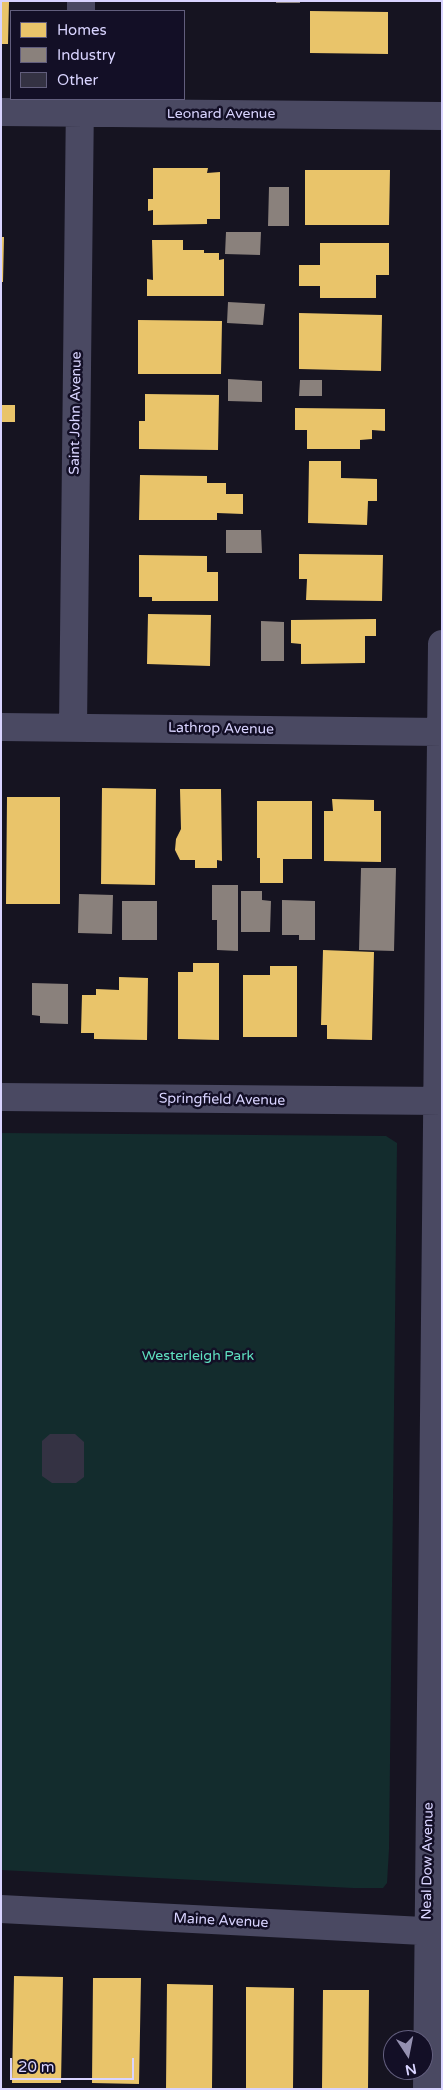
<!DOCTYPE html>
<html>
<head>
<meta charset="utf-8">
<style>
  body { margin:0 }
  #map { position:relative; width:443px; height:2090px; overflow:hidden; background:#161421; font-family:"Varela Round",sans-serif }
  canvas { display:block }
  .frame { position:absolute; inset:0; border:2px solid #d9d4ff; pointer-events:none }
  .legend { position:absolute; left:10px; top:10px; width:175px; height:90px; box-sizing:border-box; background:#130f26; border:1px solid #625e7d; margin:0; padding:6px 9px; list-style:none; font-size:15px; color:#d9d4ff }
  .legend li { display:flex; align-items:center; gap:10px; height:25px }
  .legend b { width:25px; border:1px solid #625e7d }
  .north { position:absolute; left:383px; top:2030px; width:50px; height:50px; box-sizing:border-box; background:#130f26; border:1px solid #625e7d; border-radius:50%; rotate:169deg; font-size:14px; font-weight:700; line-height:20px; text-align:center; color:#d9d4ff }
  .north::after { content:''; display:block; margin:auto; width:18px; height:22px; background:#9591b1; clip-path:polygon(50% 0,100% 100%,50% 72%,0 100%) }
  .scale { position:absolute; left:10px; top:2058px; width:124px; height:22px; box-sizing:border-box; border:2px solid #d9d4ff; border-top:0; padding-left:6px; font-size:15px; line-height:18px; white-space:nowrap; color:#d9d4ff; -webkit-text-stroke:4px #130f26; paint-order:stroke }
</style>
</head>
<body>
<div id="map">
<canvas width="443" height="2090"></canvas>
<div class="frame"></div>
<ul class="legend">
<li><b style="height:14px;background:#e9c46a"></b>Homes</li>
<li><b style="height:14px;background:#8a817c"></b>Industry</li>
<li><b style="height:14px;background:#343243"></b>Other</li>
</ul>
<div class="north">N</div>
<div class="scale">20 m</div>
</div>
<script>
const context = document.querySelector('canvas').getContext('2d');
context.lineJoin = 'round';
function fillPath(path, color) { context.fillStyle = color; context.fill(path, 'evenodd'); }
const shape = rows => new Path2D(rows.map(r => 'M' + r).join(''));
function stroke(path, color, width, dash) { context.strokeStyle = color; context.lineWidth = width; context.lineCap = dash ? 'butt' : 'round'; context.setLineDash(dash || []); context.stroke(path); }
function label(font, color, halo, rows, align = 'center') {
  context.font = font + ' "Varela Round",sans-serif'; context.lineWidth = 5; context.setLineDash([]); context.textBaseline = 'middle'; context.strokeStyle = halo; context.fillStyle = color; for (const [text, x, y, turn = 0] of rows) {
    context.save(); context.translate(x, y); context.rotate((+turn || 0) * Math.PI / 180); context.textAlign = isNaN(turn) ? turn : align; if (halo) context.strokeText(text, 0, 0); context.fillText(text, 0, 0); context.restore();
  }
}
fillPath(shape([
  [1,1133,386,1136,397,1143,389,1849,387,1883,383,1888,353,1888,1,1870]
]), '#132c2d');
fillPath(shape([
  [1,2,9,2,8,44,1,44],
  [310,11,388,12,388,54,310,53],
  [153,168,208,168,207,173,220,172,220,219,207,219,207,224,153,225,153,210,148,211,148,199,153,199],
  [305,170,390,170,389,225,305,225],
  [1,237,4,237,3,282,1,282],
  [152,240,183,240,183,250,204,250,204,253,219,253,219,260,224,259,224,296,147,296,147,279,153,280],
  [320,243,389,243,389,275,376,275,376,298,320,298,320,286,299,286,299,265,320,265],
  [299,313,382,315,381,371,299,369],
  [138,320,222,321,221,374,138,374],
  [145,394,219,395,218,450,139,449,139,421,145,421],
  [1,405,15,405,15,422,1,422],
  [295,408,385,409,385,431,372,430,372,439,360,440,360,449,307,449,307,430,295,430],
  [309,461,341,461,341,478,377,479,377,501,368,501,367,525,308,523],
  [140,475,207,476,207,483,226,483,226,494,243,494,243,514,217,513,217,520,139,520],
  [299,554,383,555,382,601,306,600,307,579,299,579],
  [139,555,207,556,207,572,218,572,218,601,152,601,152,597,139,597],
  [148,614,211,615,210,666,147,664],
  [376,619,376,636,365,636,365,663,301,664,301,644,291,643,291,620],
  [102,788,156,789,155,885,101,884],
  [180,789,221,789,222,861,217,860,217,868,195,868,195,860,180,860,175,850,176,839,181,829],
  [7,797,60,797,60,904,6,904],
  [332,799,374,800,374,811,381,811,381,862,324,861,324,811,333,811],
  [257,801,312,801,312,859,283,859,283,883,260,883,260,858,257,858],
  [323,950,374,952,372,1040,327,1039,327,1025,321,1025],
  [193,963,219,963,219,1040,178,1039,178,972,193,972],
  [270,966,297,966,297,1037,243,1037,243,975,270,975],
  [119,977,148,978,147,1040,94,1039,94,1033,81,1033,82,995,96,995,96,989,119,990],
  [14,1976,63,1977,61,2083,12,2083],
  [93,1978,141,1978,139,2084,92,2083],
  [167,1984,213,1985,212,2088,166,2089],
  [246,1987,294,1988,293,2089,246,2089],
  [323,1990,369,1990,368,2089,322,2089]
]), '#e9c46a');
fillPath(shape([
  [276,1,300,1,300,3,276,3],
  [269,187,289,187,289,226,268,226],
  [226,232,261,232,260,255,225,254],
  [228,302,265,304,263,325,227,323],
  [228,379,262,381,262,402,228,401],
  [300,380,322,380,322,396,299,396],
  [226,530,261,530,262,553,226,553],
  [261,621,284,622,284,661,261,661],
  [361,868,396,868,394,951,359,950],
  [212,885,238,885,238,951,217,950,217,920,212,920],
  [241,891,262,891,262,900,271,901,270,932,241,932],
  [79,894,113,895,112,934,78,933],
  [282,900,315,901,315,940,299,940,299,935,282,935],
  [122,901,157,901,157,940,122,940],
  [32,983,68,984,68,1024,40,1023,40,1016,32,1015]
]), '#8a817c');
fillPath(shape([
  [50,1434,75,1434,84,1442,84,1477,76,1483,52,1483,42,1476,42,1441]
]), '#343243');
stroke(shape([
  [81,11,81,1],
  [1,112,442,116],
  [1,727,442,732],
  [73,727,80,99],
  [1,1097,442,1101],
  [1,1909,442,1932],
  [427,2089,442,644]
]), '#4a4962', 28);
label('14px', '#d9d4ff', '#130f26', [
  ["Leonard Avenue",221,114],
  ["Saint John Avenue",76,413,-89],
  ["Lathrop Avenue",221,729,1],
  ["Springfield Avenue",222,1100,1],
  ["Neal Dow Avenue",428,1861,-89],
  ["Maine Avenue",221,1921,3]
]);
label('14px', '#5fe0c0', '#130f26', [
  ["Westerleigh Park",198,1356]
]);
</script>
</body>
</html>
